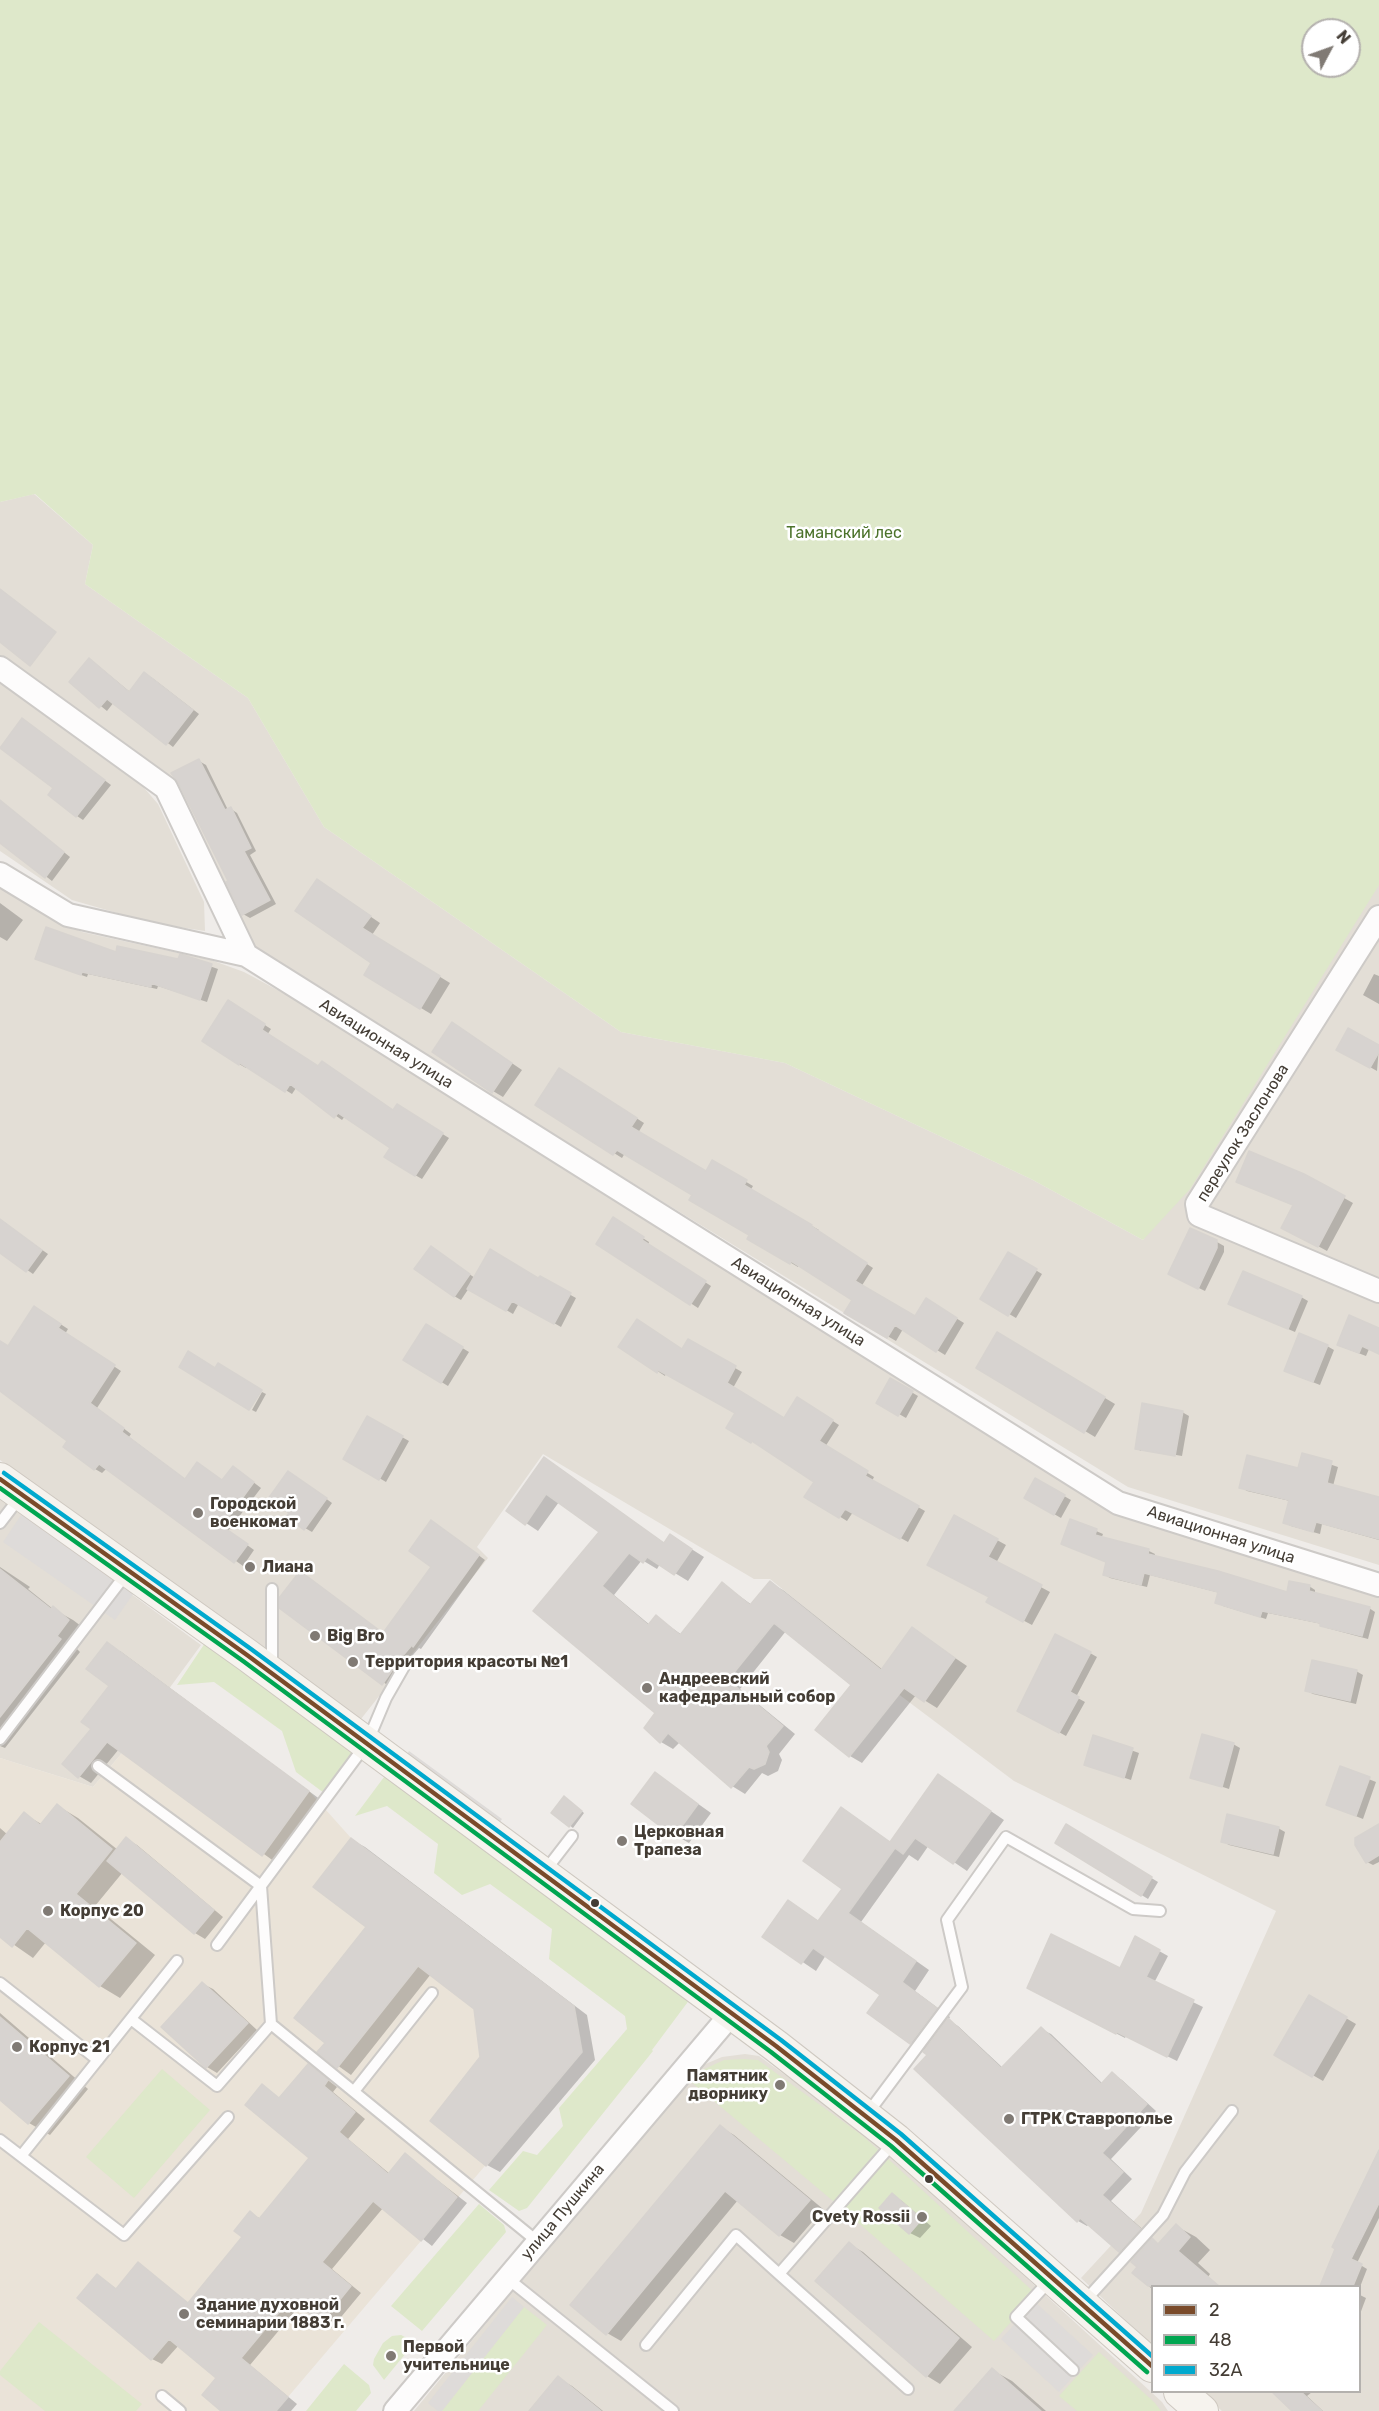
<!DOCTYPE html>
<html>
<head>
<meta charset="utf-8">
<style>
  body { margin:0 }
  #map { position:relative; width:1379px; height:2411px; overflow:hidden; background:#efece9; font-family:Rubik,sans-serif }
  canvas { display:block }
  .legend { position:absolute; left:1151px; top:2285px; width:210px; height:108px; box-sizing:border-box; background:#fff; border:2px solid #b4b1ae; margin:0; padding:8px 10px; list-style:none; font-size:18px; color:#443d35 }
  .legend li { display:flex; align-items:center; gap:12px; height:30px }
  .legend b { width:30px; border:2px solid #b4b1ae }
  .north { position:absolute; left:1301px; top:18px; width:60px; height:60px; box-sizing:border-box; background:#fff; border:2px solid #b4b1ae; border-radius:50%; rotate:49deg; font-size:16px; font-weight:700; line-height:24px; text-align:center; color:#443d35 }
  .north::after { content:''; display:block; margin:auto; width:21px; height:27px; background:#807a74; clip-path:polygon(50% 0,100% 100%,50% 72%,0 100%) }
</style>
</head>
<body>
<div id="map">
<canvas width="1379" height="2411"></canvas>
<ul class="legend">
<li><b style="height:8px;background:#7a4b2a"></b>2</li>
<li><b style="height:8px;background:#00a651"></b>48</li>
<li><b style="height:8px;background:#00a9ce"></b>32A</li>
</ul>
<div class="north">N</div>
</div>
<script>
const context = document.querySelector('canvas').getContext('2d');
context.lineJoin = 'round';
function fillPath(path, color) { context.fillStyle = color; context.fill(path, 'evenodd'); }
const shape = rows => new Path2D(rows.map(r => 'M' + r).join(''));
function stroke(path, color, width, dash) { context.strokeStyle = color; context.lineWidth = width; context.lineCap = dash ? 'butt' : 'round'; context.setLineDash(dash || []); context.stroke(path); }
function label(font, color, halo, rows, align = 'center') {
  context.font = font + ' Rubik,sans-serif'; context.lineWidth = 5; context.setLineDash([]); context.textBaseline = 'middle'; context.strokeStyle = halo; context.fillStyle = color; for (const [text, x, y, turn = 0] of rows) {
    context.save(); context.translate(x, y); context.rotate((+turn || 0) * Math.PI / 180); context.textAlign = isNaN(turn) ? turn : align; if (halo) context.strokeText(text, 0, 0); context.fillText(text, 0, 0); context.restore();
  }
}
fillPath(shape([
  [34,494,93,545,85,584,248,698,324,827,621,1032,785,1063,1031,1179,1143,1240,1379,884,1379,1565,1128,1487,254,951,171,784,0,659,0,502],
  [0,683,133,775,158,804,204,902,205,931,152,923,72,900,0,851],
  [0,885,33,907,82,932,211,960,244,972,296,1000,490,1120,1065,1484,1122,1512,1379,1595,1379,2411,1222,2411,1201,2392,1360,2392,1360,2286,1152,2286,1152,2345,1081,2278,1141,2213,1276,1911,1014,1781,869,1672,874,1664,770,1579,754,1579,543,1454,477,1547,488,1558,361,1719,242,1636,0,1460],
  [0,1498,201,1645,122,1753,93,1787,0,1758],
  [745,2054,759,2056,865,2133,900,2162,1162,2402,1168,2411,414,2411,696,2068,722,2057]
]), '#e3ded6');
fillPath(shape([
  [170,1688,309,1791,351,1838,574,2006,582,2052,276,2411,0,2411,0,1758,93,1787,122,1753]
]), '#eae3d8');
fillPath(shape([
  [0,0,1379,0,1379,885,1190,1189,1143,1240,1031,1179,785,1063,621,1032,324,827,248,698,85,584,93,545,35,494,0,502],
  [1313,30,1349,30,1349,66,1313,66],
  [209,1637,362,1748,328,1796,296,1772,282,1731,214,1682,177,1685],
  [390,1769,693,1995,652,2050,653,2051,527,2208,519,2211,489,2190,523,2151,537,2155,563,2126,559,2108,627,2029,625,2016,549,1959,552,1929,490,1884,462,1895,434,1873,438,1844,387,1806,355,1816],
  [744,2059,758,2060,863,2136,1036,2294,994,2341,839,2206,690,2081,698,2072,724,2060],
  [162,2069,210,2110,134,2198,86,2157],
  [479,2204,504,2225,506,2232,422,2331,391,2306],
  [524,2307,547,2325,478,2411,442,2411],
  [39,2322,142,2404,136,2411,45,2411,0,2375,0,2371],
  [401,2335,415,2342,384,2380,373,2365,374,2359,383,2343,392,2336],
  [1099,2352,1155,2403,1161,2411,1077,2411,1059,2396],
  [344,2364,369,2385,371,2393,356,2411,306,2411]
]), '#dee8ca');
fillPath(shape([
  [23,1512,136,1590,115,1620,3,1542],
  [409,1751,502,1819,494,1830,402,1762],
  [512,2297,524,2307,442,2411,438,2411,428,2403],
  [1035,2302,1093,2355,1059,2392,1001,2339]
]), '#dedbd9');
fillPath(shape([
  [96,664,130,692,151,677,199,714,173,747,114,702,107,711,71,682],
  [23,720,111,785,83,820,77,816,55,788],
  [199,761,206,765,228,810,231,809,237,813,256,851,250,855,276,904,250,918,243,914,230,882],
  [0,801,70,857,52,881,0,841],
  [327,887,380,923,372,935,450,983,431,1014,366,975,373,963],
  [0,903,23,920,7,941,0,937],
  [117,954,179,961,181,956,218,969,207,1002,158,986,157,989,88,974,87,977,44,962],
  [1374,974,1379,976,1379,1004,1363,995],
  [235,1006,271,1029,267,1035,319,1068,393,1112,397,1106,449,1138,422,1179,415,1175,392,1147,345,1116,342,1120,296,1088,292,1094,247,1066,246,1068,239,1064],
  [463,1030,522,1070,503,1097,493,1091],
  [1379,1047,1377,1071,1338,1049],
  [567,1074,644,1123,638,1133,706,1173,713,1162,753,1186,750,1191,819,1230,818,1232,873,1268,861,1287,915,1318,926,1300,964,1323,945,1355,903,1329,896,1341,846,1312,854,1299,799,1264,798,1267,749,1238,751,1235,694,1194,625,1153,622,1158,537,1105],
  [1303,1175,1353,1203,1327,1251,1283,1227,1295,1206,1238,1181],
  [619,1223,649,1242,648,1245,711,1286,698,1308,598,1243],
  [11,1228,48,1254,33,1274,0,1251,0,1230],
  [1217,1242,1224,1246,1224,1252,1205,1291,1176,1277],
  [437,1252,475,1278,539,1280,540,1278,576,1298,561,1327,519,1303,513,1314,469,1288,461,1300,454,1296],
  [1009,1254,1042,1274,1016,1318,982,1298],
  [1301,1297,1308,1301,1295,1332,1237,1307],
  [42,1312,68,1329,65,1334,121,1371,97,1408,131,1434,129,1437,186,1480,223,1481,240,1472,261,1488,228,1531,254,1550,243,1566,107,1468,102,1473,95,1469,65,1446,69,1441,0,1390,0,1341,9,1348],
  [426,1326,469,1352,448,1386,405,1360],
  [1379,1329,1379,1353,1369,1349,1366,1356,1345,1348],
  [998,1334,1115,1404,1095,1437,978,1367],
  [688,1341,742,1372,733,1388,784,1419,805,1403,839,1425,825,1447,874,1477,872,1481,925,1511,908,1542,853,1512,847,1521,806,1496,816,1481,760,1445,728,1428,737,1413,666,1373,665,1376,620,1346,683,1351],
  [1327,1346,1334,1350,1320,1385,1292,1374],
  [891,1380,918,1396,906,1418,878,1402],
  [262,1392,266,1394,256,1412,252,1410],
  [1182,1412,1189,1416,1182,1456,1141,1449,1141,1451,1136,1448],
  [368,1418,409,1441,386,1482,345,1458],
  [1303,1455,1338,1467,1333,1486,1379,1499,1379,1540,1322,1524,1320,1534,1291,1526,1285,1523,1290,1501,1247,1491,1241,1487,1299,1470],
  [557,1467,665,1544,671,1536,704,1557,688,1581,660,1564,657,1569,642,1560,614,1595,650,1625,657,1617,682,1635,723,1584,752,1605,770,1583,783,1590,883,1670,912,1629,967,1666,937,1708,916,1695,862,1763,850,1756,853,1685,786,1631,740,1689,795,1734,779,1754,782,1760,778,1771,768,1776,762,1773,745,1794,732,1786,680,1742,673,1749,661,1742,657,1712,535,1611,601,1531,559,1502,538,1531,526,1523],
  [295,1476,332,1503,312,1532,305,1528],
  [1036,1480,1071,1500,1061,1518,1026,1498],
  [1071,1520,1103,1534,1101,1539,1149,1551,1155,1554,1154,1557,1288,1593,1309,1586,1315,1590,1315,1594,1369,1608,1375,1612,1368,1639,1327,1628,1322,1624,1268,1613,1266,1619,1223,1606,1217,1602,1220,1593,1150,1575,1147,1587,1110,1578,1104,1574,1107,1562],
  [439,1526,485,1560,421,1649,419,1648,407,1662,390,1687,281,1607,384,1634,433,1567],
  [997,1540,1006,1545,996,1563,1050,1592,1032,1625,988,1602,991,1597,938,1570],
  [0,1567,30,1587,28,1589,53,1609,73,1620,89,1632,76,1648,80,1652,5,1748,0,1746],
  [120,1651,321,1800,275,1862,119,1749,91,1783,79,1776,93,1728,111,1686],
  [1090,1653,1097,1657,1076,1697,1085,1702,1066,1736,1019,1710],
  [1356,1671,1363,1675,1356,1704,1313,1694,1307,1691],
  [1094,1737,1139,1753,1131,1780,1086,1765],
  [1233,1744,1240,1748,1229,1789,1192,1777],
  [1341,1768,1376,1782,1363,1819,1328,1805],
  [656,1774,711,1813,689,1843,675,1835],
  [939,1776,1004,1820,967,1871,929,1845,918,1861,909,1855,861,1922,929,1970,915,1991,950,2017,948,2020,958,2026,1003,2068,1041,2029,1051,2034,1103,2084,1112,2074,1122,2080,1156,2111,1111,2159,1132,2179,1111,2201,1149,2235,1130,2256,1089,2224,1087,2226,1078,2221,926,2051,911,2042,882,1994,826,1955,816,1971,764,1936,789,1902,820,1922,844,1888,842,1809,891,1843],
  [567,1799,584,1813,573,1828,553,1813],
  [58,1806,78,1818,118,1850,126,1839,137,1845,223,1917,205,1939,195,1933,123,1872,95,1906,155,1955,120,1998,100,1986,46,1942,33,1958,0,1935,0,1828,8,1835,24,1814,43,1825],
  [1379,1825,1379,1862,1373,1865,1367,1862],
  [1067,1826,1158,1882,1148,1899,1057,1843],
  [1278,1828,1285,1832,1279,1857,1229,1845,1222,1841],
  [352,1840,365,1847,587,2015,595,2060,500,2172,487,2165,482,2057,475,2008,431,1974,351,2075,319,2052,327,2043,368,1927],
  [1136,1938,1168,1956,1154,1983,1203,2007,1177,2061,1126,2036,1125,2038,1038,1993,1121,1970],
  [203,1984,213,1989,257,2030,217,2073,207,2067,163,2027],
  [1310,1997,1356,2024,1323,2081,1276,2054],
  [0,2013,88,2089,50,2135,29,2123,0,2098],
  [308,2065,337,2087,333,2092,365,2119,348,2139,390,2174,405,2155,467,2203,432,2246,383,2208,332,2269,361,2293,332,2328,301,2304,250,2365,297,2404,291,2411,224,2411,218,2378,179,2345,162,2364,152,2359,98,2276,118,2290,139,2264,189,2304,244,2237,250,2213,261,2219,311,2158,262,2086,280,2099],
  [720,2127,734,2135,823,2209,794,2243,780,2235,738,2200,621,2341,607,2333],
  [892,2195,902,2201,931,2226,920,2238,910,2233],
  [1379,2195,1379,2218,1357,2263,1367,2269,1360,2287,1321,2286,1337,2248],
  [1176,2226,1196,2237,1210,2250,1198,2263,1210,2274,1203,2284,1206,2286,1152,2286,1152,2289,1134,2273,1152,2240,1159,2245],
  [849,2244,863,2252,972,2347,940,2384,927,2376],
  [1360,2295,1366,2298,1360,2314],
  [992,2370,1012,2381,1046,2411,967,2411],
  [558,2378,572,2386,603,2411,531,2411],
  [1273,2392,1312,2392,1307,2396,1323,2411,1294,2411]
]), '#0003');
const building = shape([
  [0,589,56,632,30,666,0,642,0,589],
  [89,658,129,692,144,672,193,710,166,745,107,699,99,708,69,682,89,658],
  [22,718,105,780,76,817,48,795,53,788,0,748,22,718],
  [199,759,225,810,231,807,251,848,244,851,270,900,242,915,226,882,228,881,178,782,171,773,199,759],
  [0,800,64,852,45,878,0,843,0,800],
  [317,879,371,916,362,928,440,976,420,1009,364,975,371,963,295,911,317,879],
  [46,927,116,952,117,946,178,959,180,954,212,964,200,1000,151,983,151,987,82,972,81,975,35,959,46,927],
  [228,1000,265,1024,262,1030,318,1066,322,1061,393,1110,397,1104,443,1133,415,1176,384,1157,390,1148,338,1113,334,1118,290,1084,285,1092,240,1063,239,1065,202,1041,228,1000],
  [452,1022,512,1063,492,1093,432,1052,452,1022],
  [1348,1028,1379,1045,1379,1052,1370,1068,1336,1050,1348,1028],
  [559,1068,637,1118,631,1127,706,1171,712,1160,747,1180,744,1185,812,1225,811,1226,867,1263,855,1281,915,1316,926,1298,957,1318,936,1352,895,1325,887,1338,844,1313,852,1300,791,1261,790,1264,747,1239,749,1235,689,1200,692,1195,617,1150,613,1155,535,1105,559,1068],
  [1249,1151,1304,1174,1345,1196,1318,1247,1281,1228,1293,1205,1236,1182,1249,1151],
  [613,1217,644,1237,642,1240,706,1281,690,1305,596,1244,613,1217],
  [0,1219,42,1250,26,1272,0,1253,0,1219],
  [1190,1228,1217,1240,1217,1248,1198,1289,1168,1274,1190,1228],
  [431,1246,470,1274,454,1297,414,1269,431,1246],
  [490,1249,538,1278,540,1276,571,1293,554,1324,512,1301,506,1311,467,1289,490,1249],
  [1008,1252,1037,1269,1008,1316,980,1299,1008,1252],
  [1243,1271,1302,1296,1288,1329,1228,1304,1243,1271],
  [34,1306,61,1324,58,1328,115,1365,90,1403,124,1428,122,1432,185,1479,197,1462,222,1480,233,1466,254,1482,222,1526,248,1544,234,1563,99,1464,94,1470,63,1447,67,1441,0,1391,0,1341,8,1346,34,1306],
  [1349,1315,1379,1328,1379,1354,1362,1346,1359,1353,1337,1345,1349,1315],
  [637,1319,682,1349,688,1339,736,1366,727,1383,784,1418,797,1397,833,1420,819,1441,868,1471,865,1476,919,1506,900,1539,845,1509,839,1518,804,1497,814,1482,752,1441,751,1443,726,1428,735,1413,658,1370,657,1373,618,1347,637,1319],
  [426,1324,463,1347,441,1383,403,1360,426,1324],
  [997,1332,1105,1397,1084,1433,976,1368,997,1332],
  [1299,1333,1328,1345,1313,1382,1284,1371,1299,1333],
  [188,1351,215,1368,218,1363,262,1390,249,1410,179,1367,188,1351],
  [890,1378,913,1391,898,1416,876,1403,890,1378],
  [1142,1403,1183,1411,1175,1456,1135,1449,1142,1403],
  [367,1416,403,1436,379,1480,343,1459,367,1416],
  [1302,1453,1332,1461,1327,1483,1379,1497,1379,1539,1316,1522,1313,1532,1283,1523,1289,1500,1239,1488,1247,1455,1298,1468,1302,1453],
  [544,1457,664,1543,670,1534,692,1549,674,1575,647,1557,643,1563,629,1553,602,1586,648,1625,656,1615,680,1635,722,1582,750,1605,770,1581,881,1670,912,1627,955,1658,924,1702,904,1688,849,1757,815,1730,851,1685,774,1623,728,1680,783,1726,766,1746,769,1752,765,1764,754,1769,749,1767,731,1788,668,1733,660,1743,644,1728,655,1713,533,1611,599,1532,546,1494,525,1525,506,1511,544,1457],
  [288,1471,327,1498,304,1530,286,1517,289,1513,268,1499,288,1471],
  [1035,1478,1065,1495,1054,1515,1024,1498,1035,1478],
  [954,1515,998,1539,988,1557,1042,1585,1023,1622,986,1602,989,1597,927,1565,954,1515],
  [1070,1519,1097,1529,1095,1535,1149,1549,1148,1554,1218,1571,1287,1592,1289,1581,1310,1585,1309,1591,1370,1607,1362,1636,1320,1626,1320,1623,1262,1611,1260,1617,1215,1603,1218,1592,1144,1573,1141,1585,1103,1575,1106,1562,1061,1544,1070,1519],
  [431,1520,479,1555,413,1647,412,1645,400,1659,382,1685,279,1608,279,1598,300,1571,383,1633,431,1567,409,1551,431,1520],
  [0,1569,51,1609,53,1606,69,1620,57,1636,61,1639,0,1717,0,1569],
  [1055,1634,1091,1652,1070,1692,1079,1697,1059,1733,1017,1711,1055,1634],
  [107,1642,309,1791,262,1856,107,1742,78,1778,62,1764,91,1729,81,1722,109,1686,86,1669,107,1642],
  [1312,1660,1357,1670,1350,1701,1305,1691,1312,1660],
  [1202,1734,1234,1743,1222,1787,1190,1778,1202,1734],
  [1093,1735,1133,1748,1124,1778,1084,1765,1093,1735],
  [1340,1766,1370,1777,1356,1816,1326,1805,1340,1766],
  [655,1772,698,1804,674,1837,631,1804,655,1772],
  [938,1774,991,1811,953,1864,915,1838,903,1854,895,1848,848,1913,916,1961,902,1982,937,2008,910,2044,867,2013,880,1995,813,1948,801,1964,762,1937,788,1900,818,1921,842,1889,803,1861,841,1807,890,1842,938,1774],
  [564,1796,582,1811,569,1827,551,1813,564,1796],
  [57,1804,112,1849,76,1894,136,1943,99,1987,27,1928,12,1947,0,1937,0,1842,24,1812,40,1825,57,1804],
  [1227,1814,1279,1827,1273,1854,1221,1842,1227,1814],
  [1066,1824,1152,1877,1141,1896,1055,1843,1066,1824],
  [1379,1824,1379,1855,1366,1863,1355,1845,1355,1838,1379,1824],
  [126,1837,214,1910,194,1934,107,1861,126,1837],
  [351,1838,574,2006,582,2052,486,2166,430,2121,480,2057,474,2009,418,1966,337,2068,317,2052,325,2043,294,2018,366,1927,313,1887,351,1838],
  [1051,1934,1120,1968,1135,1936,1160,1950,1146,1977,1194,2000,1167,2057,1117,2032,1116,2034,1027,1988,1051,1934],
  [202,1982,248,2023,206,2068,161,2027,202,1982],
  [1309,1995,1347,2017,1312,2077,1274,2055,1309,1995],
  [0,2017,69,2076,28,2124,0,2100,0,2017],
  [948,2018,1001,2068,1041,2027,1101,2084,1112,2072,1147,2104,1102,2153,1123,2172,1102,2195,1141,2229,1119,2252,1080,2218,1077,2222,914,2069,927,2055,923,2052,948,2018],
  [308,2064,328,2080,324,2086,355,2112,339,2132,388,2174,405,2153,457,2197,421,2241,373,2201,322,2262,351,2286,321,2323,291,2298,241,2358,288,2397,276,2411,221,2411,202,2395,216,2378,169,2339,151,2360,77,2298,97,2274,116,2289,138,2262,188,2303,242,2237,234,2231,250,2211,259,2219,309,2158,245,2105,262,2084,279,2098,308,2064],
  [720,2125,810,2200,779,2236,725,2191,606,2335,570,2305,720,2125],
  [1379,2150,1379,2203,1351,2259,1362,2264,1353,2286,1320,2286,1335,2249,1332,2247,1379,2150],
  [892,2193,922,2219,909,2234,879,2208,892,2193],
  [1176,2224,1190,2237,1178,2251,1219,2286,1148,2286,1132,2273,1137,2267,1131,2262,1152,2238,1158,2244,1176,2224],
  [849,2242,959,2338,926,2377,815,2281,849,2242],
  [992,2368,1041,2411,954,2411,992,2368],
  [558,2376,601,2411,529,2411,558,2376],
  [1271,2391,1300,2391,1322,2411,1292,2411,1271,2391]
]);
fillPath(building, '#d7d3d0');
stroke(building, '#d7d3cf', 1.5);
const lane = shape([
  [0,1523,20,1497],
  [272,1666,272,1589],
  [0,1739,126,1574],
  [98,1766,261,1886,271,2024,217,2086,131,2019],
  [545,1871,572,1836],
  [217,1945,367,1743,386,1698,406,1663],
  [0,1983,98,2060],
  [271,2024,538,2242],
  [355,2090,432,1993],
  [868,2113,962,1987,947,1920,1006,1837,1133,1909,1160,1911],
  [0,2140,124,2235,228,2117],
  [21,2156,177,1961],
  [779,2274,908,2389],
  [507,2278,673,2411],
  [1051,2279,1016,2317,1073,2370],
  [1083,2303,1163,2215,1185,2172,1232,2111],
  [646,2345,736,2235,779,2274,894,2142],
  [162,2396,180,2411]
]);
const street = shape([
  [0,668,166,788,246,955],
  [0,874,68,915,246,955,1118,1503,1379,1585],
  [1379,917,1197,1204,1199,1215,1379,1291],
  [395,2411,732,2013]
]);
const secondary = shape([
  [0,1479,247,1655,776,2046,896,2140,1152,2366],
  [1180,2392,1202,2411]
]);
stroke(lane, '#cdcac7', 14);
stroke(street, '#cdcac7', 26);
stroke(secondary, '#cec8c0', 34);
stroke(lane, '#fdfcfc', 10);
stroke(street, '#fdfcfc', 22);
stroke(secondary, '#f6f3ee', 32);
stroke(shape([
  [0,1479,247,1655,776,2046,896,2140,1152,2366]
]), '#7a4b2a', 4.5);
stroke(shape([
  [0,1488,243,1661,771,2052,891,2146,1147,2372]
]), '#00a651', 4.5);
stroke(shape([
  [4,1473,251,1649,781,2040,901,2134,1152,2356]
]), '#00a9ce', 4.5);
for (const [x, y, r, color] of [
  [198,1513,6,"#807a74"],
  [250,1567,6,"#807a74"],
  [315,1636,6,"#807a74"],
  [353,1662,6,"#807a74"],
  [647,1688,6,"#807a74"],
  [622,1841,6,"#807a74"],
  [595,1903,5,"#443d35"],
  [48,1911,6,"#807a74"],
  [17,2047,6,"#807a74"],
  [780,2085,6,"#807a74"],
  [1009,2119,6,"#807a74"],
  [929,2179,5,"#443d35"],
  [922,2217,6,"#807a74"],
  [184,2314,6,"#807a74"],
  [391,2356,6,"#807a74"]
]) { const dot = new Path2D(); dot.arc(x, y, r, 0, 2 * Math.PI); context.fillStyle = color; context.fill(dot); stroke(dot, '#fff', 2); }
label('16px', '#4c732b', '#fff', [
  ["Таманский лес",844,533]
]);
label('16px', '#443d35', '#fff', [
  ["Авиационная улица",386,1044,32],
  ["переулок Заслонова",1243,1133,-58],
  ["Авиационная улица",798,1302,32],
  ["Авиационная улица",1221,1535,18],
  ["улица Пушкина",563,2212,-50]
]);
label('bold 16px', '#443d35', '#fff', [
  ["Городской",210,1504],
  ["военкомат",210,1522],
  ["Лиана",262,1567],
  ["Big Bro",327,1636],
  ["Территория красоты №1",365,1662],
  ["Андреевский",659,1679],
  ["кафедральный собор",659,1697],
  ["Церковная",634,1832],
  ["Трапеза",634,1850],
  ["Корпус 20",60,1911],
  ["Корпус 21",29,2047],
  ["Памятник",768,2076,"right"],
  ["дворнику",768,2094,"right"],
  ["ГТРК Ставрополье",1021,2119],
  ["Cvety Rossii",910,2217,"right"],
  ["Здание духовной",196,2305],
  ["семинарии 1883 г.",196,2323],
  ["Первой",403,2347],
  ["учительнице",403,2365]
], 'left');
</script>
</body>
</html>
